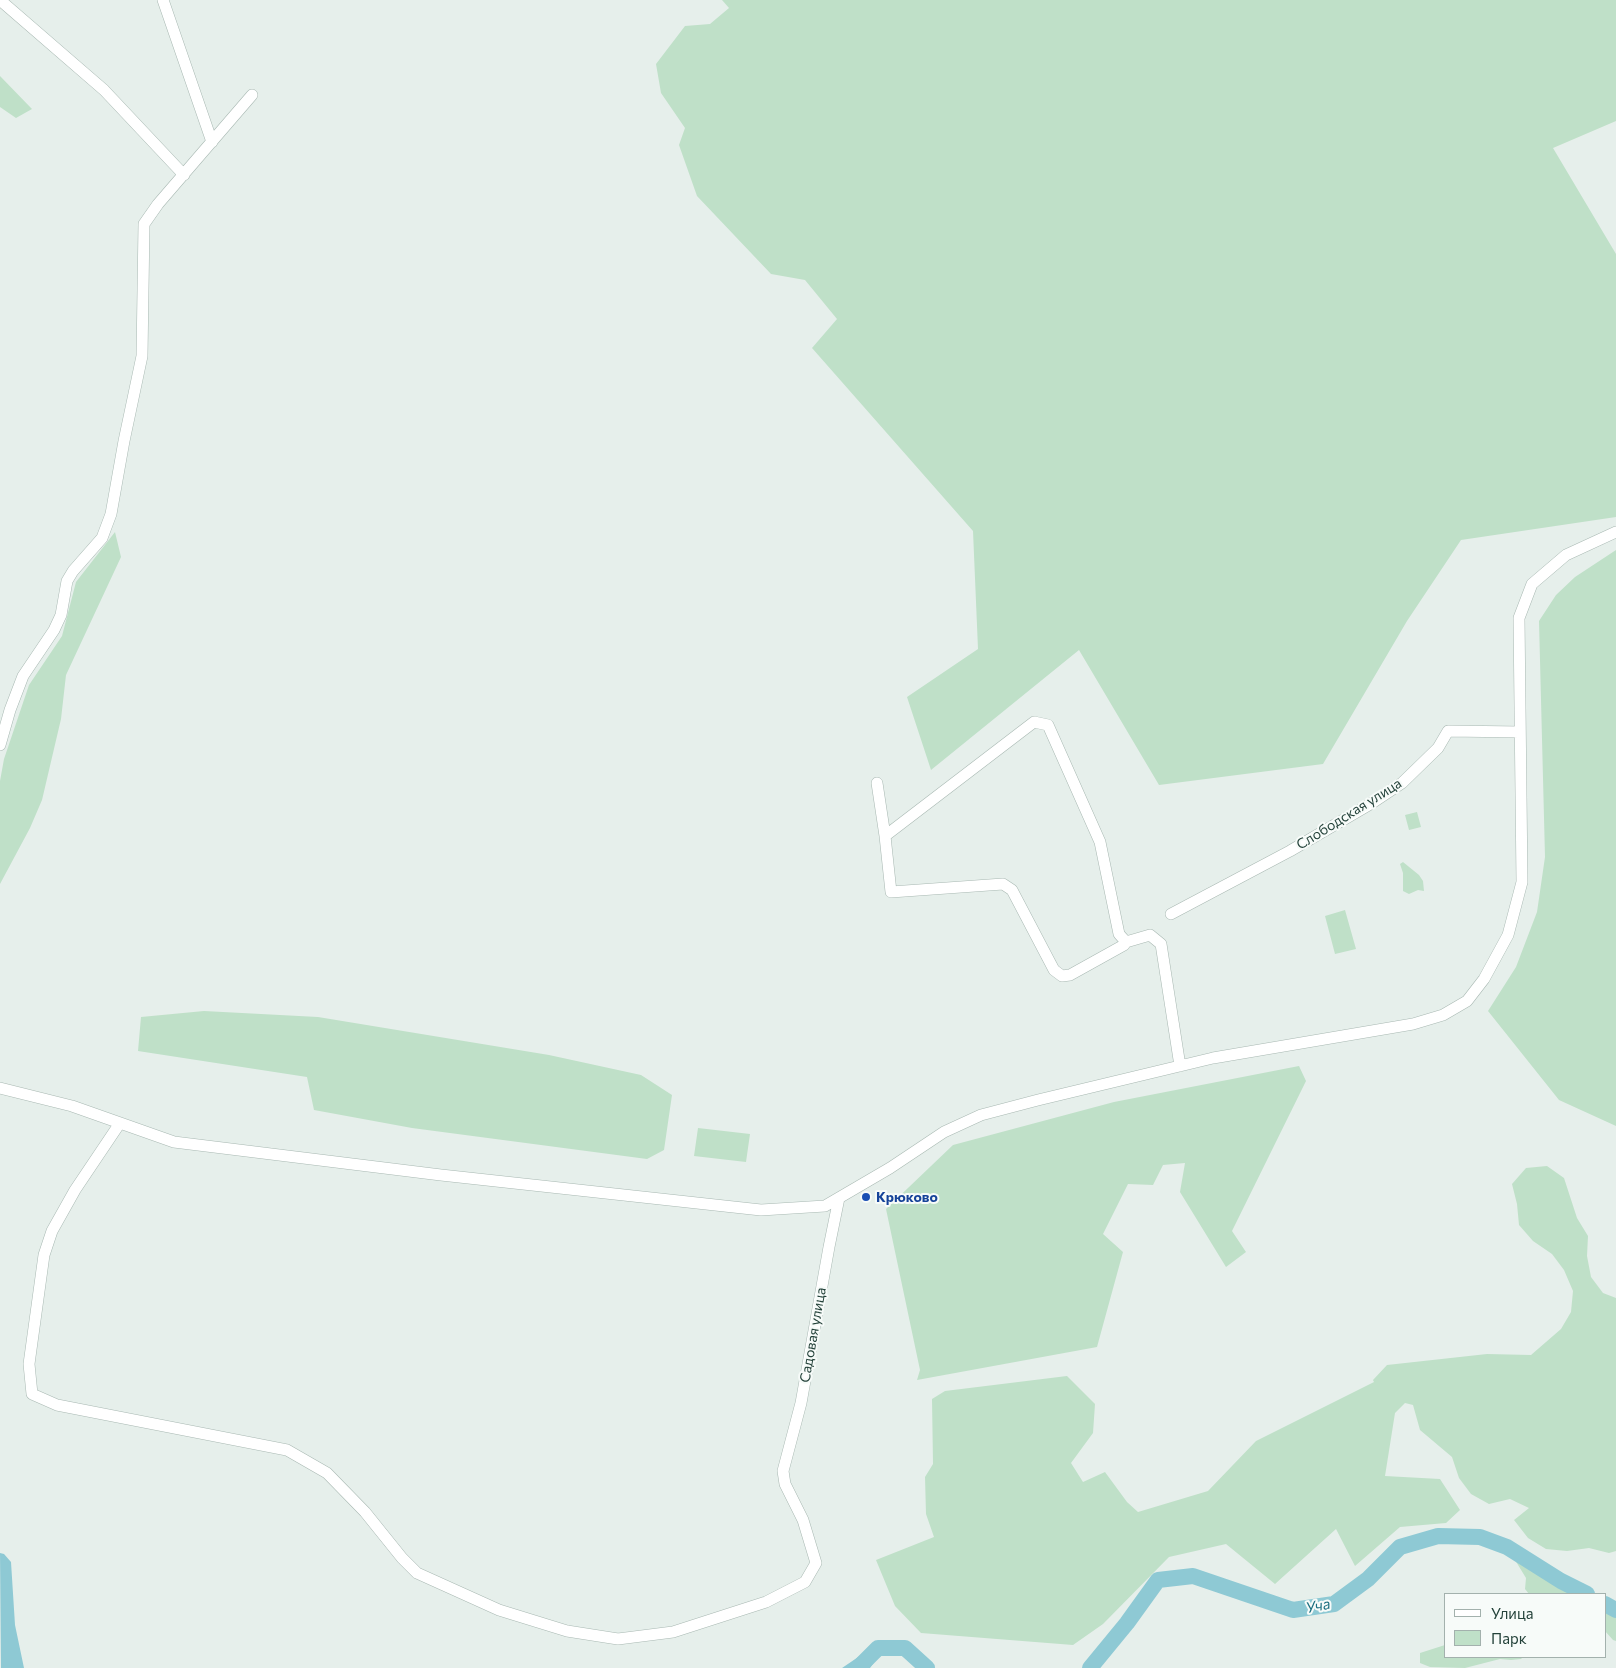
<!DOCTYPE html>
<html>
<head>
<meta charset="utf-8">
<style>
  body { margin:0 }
  #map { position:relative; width:1616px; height:1668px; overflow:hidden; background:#e6efeb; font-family:Commissioner,sans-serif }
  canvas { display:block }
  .legend { position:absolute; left:1444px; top:1593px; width:162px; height:65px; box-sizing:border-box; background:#f7fbf9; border:1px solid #a3b1ad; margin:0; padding:6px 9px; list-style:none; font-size:15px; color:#24423a }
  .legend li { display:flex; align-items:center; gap:10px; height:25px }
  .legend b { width:25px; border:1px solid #a3b1ad }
</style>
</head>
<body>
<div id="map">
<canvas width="1616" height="1668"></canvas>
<ul class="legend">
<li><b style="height:6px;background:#fff"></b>Улица</li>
<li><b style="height:14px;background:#bfe0c8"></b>Парк</li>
</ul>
</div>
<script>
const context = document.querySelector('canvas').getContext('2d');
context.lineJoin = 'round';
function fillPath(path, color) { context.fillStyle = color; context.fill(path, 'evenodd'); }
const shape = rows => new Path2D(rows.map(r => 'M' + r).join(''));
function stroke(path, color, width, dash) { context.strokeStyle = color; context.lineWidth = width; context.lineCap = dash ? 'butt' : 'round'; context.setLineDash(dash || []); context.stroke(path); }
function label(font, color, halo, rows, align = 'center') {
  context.font = font + ' Commissioner,sans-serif'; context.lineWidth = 4; context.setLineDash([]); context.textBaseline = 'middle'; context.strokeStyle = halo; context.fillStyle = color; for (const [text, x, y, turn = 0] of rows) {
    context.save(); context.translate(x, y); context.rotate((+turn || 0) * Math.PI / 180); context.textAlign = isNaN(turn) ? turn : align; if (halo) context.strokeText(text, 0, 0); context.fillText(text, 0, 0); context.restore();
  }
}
fillPath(shape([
  [722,0,1616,0,1616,121,1553,148,1616,254,1616,517,1461,540,1407,621,1323,764,1159,785,1079,650,931,770,907,697,978,649,973,531,812,348,837,319,805,280,771,274,697,196,679,145,685,128,661,93,656,64,685,26,710,24,729,8],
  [0,76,32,109,16,118,0,107],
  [115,532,121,557,66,675,61,719,42,800,30,828,0,884,0,781,4,759,29,685,62,636,76,582],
  [1616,550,1616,1126,1559,1100,1488,1011,1516,967,1537,912,1545,857,1539,621,1556,595,1575,577],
  [1417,812,1421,827,1409,830,1405,815],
  [1403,862,1419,875,1423,881,1424,891,1418,890,1409,894,1403,891,1403,873,1400,864],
  [1345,910,1356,949,1335,954,1325,916],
  [204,1011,318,1017,549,1055,641,1075,672,1095,664,1150,647,1159,412,1128,314,1110,307,1077,138,1051,141,1017],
  [1299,1066,1306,1081,1232,1231,1246,1252,1226,1267,1180,1192,1185,1163,1163,1165,1153,1185,1128,1184,1103,1234,1123,1252,1097,1347,917,1380,920,1370,886,1209,953,1145,1114,1102],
  [698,1128,750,1134,746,1162,694,1156],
  [1547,1166,1564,1178,1577,1218,1588,1236,1587,1256,1591,1277,1603,1293,1616,1298,1616,1551,1609,1553,1589,1548,1567,1551,1546,1549,1528,1538,1514,1520,1529,1508,1510,1499,1489,1504,1471,1494,1459,1478,1452,1457,1420,1430,1413,1405,1405,1403,1395,1413,1385,1476,1440,1479,1460,1510,1446,1523,1400,1527,1355,1566,1336,1529,1275,1584,1226,1544,1169,1557,1103,1624,1073,1645,921,1633,895,1606,876,1560,934,1537,926,1514,925,1477,933,1464,932,1399,945,1391,1067,1376,1095,1404,1093,1433,1071,1463,1083,1482,1105,1472,1127,1502,1138,1512,1208,1491,1256,1441,1374,1382,1373,1380,1387,1365,1487,1354,1531,1355,1561,1329,1571,1312,1573,1291,1564,1270,1552,1254,1533,1241,1519,1225,1517,1204,1512,1184,1526,1168],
  [1515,1560,1525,1560,1579,1594,1529,1594,1525,1589,1526,1578],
  [1605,1610,1616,1614,1616,1641,1613,1640,1605,1631],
  [1445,1645,1445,1657,1523,1657,1521,1659,1511,1660,1500,1659,1465,1668,1430,1667,1420,1663,1420,1653]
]), '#bfe0c8');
fillPath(shape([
  [0,1553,4,1554,11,1562,15,1625,24,1668,1,1668],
  [873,1647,878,1657,870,1668,842,1668]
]), '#8ec9d4');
stroke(shape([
  [1605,1604,1616,1610],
  [858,1668,878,1648,905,1648,927,1668],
  [1090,1668,1127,1623,1158,1580,1193,1576,1293,1610,1334,1604,1368,1579,1400,1547,1438,1536,1480,1537,1507,1547,1561,1581,1587,1594]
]), '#8ec9d4', 16);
const minor = shape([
  [0,0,104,90,184,175],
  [163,0,212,142],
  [0,745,10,710,23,676,54,630,61,615,67,581,73,571,102,538,111,514,124,441,142,356,144,224,158,204,252,95],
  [877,783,885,836,1034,722,1048,725,1100,842,1119,934,1126,942,1150,935,1161,944,1180,1066],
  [885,836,891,892,1003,884,1012,890,1054,970,1062,976,1070,975,1124,945,1126,942],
  [1171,914,1290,851,1372,803,1402,783,1438,748,1448,731,1520,732],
  [0,1088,72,1106,174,1142,441,1175,761,1210,825,1206,890,1168,944,1132,981,1115,1038,1100,1213,1058,1413,1024,1443,1015,1467,1001,1484,979,1508,935,1522,882,1519,618,1532,584,1566,555,1616,532],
  [120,1123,75,1190,52,1231,44,1255,29,1364,32,1394,57,1405,287,1450,327,1473,365,1512,402,1558,417,1573,499,1610,567,1631,618,1639,673,1632,766,1602,805,1582,816,1563,803,1520,785,1484,783,1471,801,1403,829,1247,839,1198]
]);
stroke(minor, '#a8b8b2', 12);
stroke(minor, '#fff', 11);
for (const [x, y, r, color] of [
  [866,1197,5,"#1a4fb4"]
]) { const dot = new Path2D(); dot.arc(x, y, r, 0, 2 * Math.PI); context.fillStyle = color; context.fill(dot); stroke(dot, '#f7fbf9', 2); }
label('14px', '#24423a', '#f7fbf9', [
  ["Слободская улица",1349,814,-32],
  ["Садовая улица",813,1335,-80]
]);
label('bold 14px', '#164399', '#f7fbf9', [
  ["Крюково",876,1197]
], 'left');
label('italic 15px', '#1c6f80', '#f7fbf9', [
  ["Уча",1318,1606,-11]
]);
</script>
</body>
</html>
